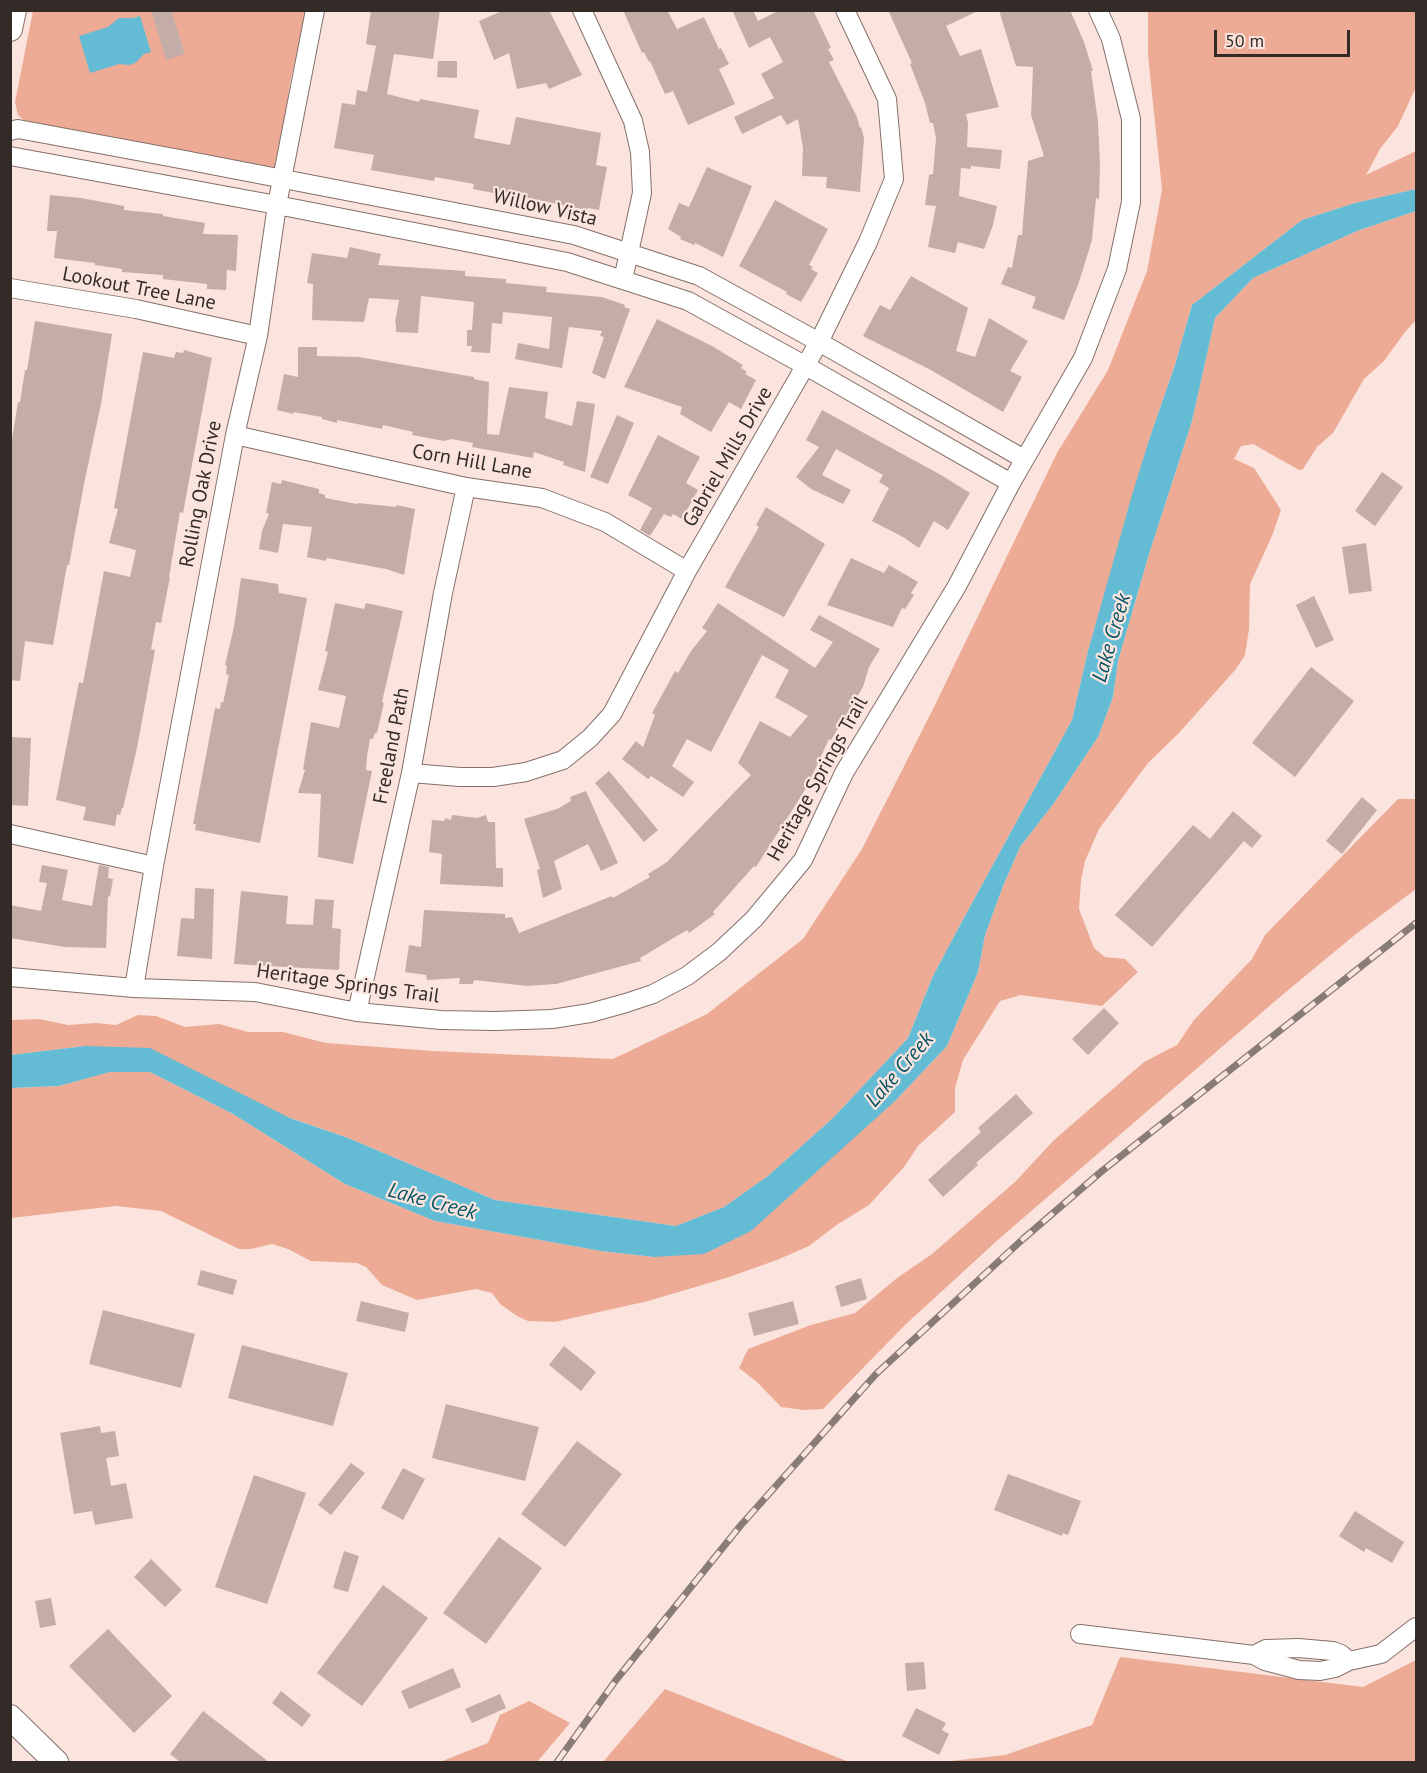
<!DOCTYPE html>
<html>
<head>
<meta charset="utf-8">
<style>
  body { margin:0 }
  #map { position:relative; width:1427px; height:1773px; overflow:hidden; background:#fbe4dd; font-family:"PT Sans",sans-serif }
  canvas { display:block }
  .frame { position:absolute; inset:0; border:12px solid #332b28; pointer-events:none }
  .scale { position:absolute; left:1214px; top:30px; width:136px; height:27px; box-sizing:border-box; border:3px solid #332b28; border-top:0; padding-left:8px; font-size:18px; line-height:21px; white-space:nowrap; color:#332b28; -webkit-text-stroke:4px #fbe4dd; paint-order:stroke }
</style>
</head>
<body>
<div id="map">
<canvas width="1427" height="1773"></canvas>
<div class="frame"></div>
<div class="scale">50 m</div>
</div>
<script>
const context = document.querySelector('canvas').getContext('2d');
context.lineJoin = 'round';
function fillPath(path, color) { context.fillStyle = color; context.fill(path, 'evenodd'); }
const shape = rows => new Path2D(rows.map(r => 'M' + r).join(''));
function stroke(path, color, width, dash) { context.strokeStyle = color; context.lineWidth = width; context.lineCap = dash ? 'butt' : 'round'; context.setLineDash(dash || []); context.stroke(path); }
function label(font, color, halo, rows, align = 'center') {
  context.font = font + ' "PT Sans",sans-serif'; context.lineWidth = 4.5; context.setLineDash([]); context.textBaseline = 'middle'; context.strokeStyle = halo; context.fillStyle = color; for (const [text, x, y, turn = 0] of rows) {
    context.save(); context.translate(x, y); context.rotate((+turn || 0) * Math.PI / 180); context.textAlign = isNaN(turn) ? turn : align; if (halo) context.strokeText(text, 0, 0); context.fillText(text, 0, 0); context.restore();
  }
}
fillPath(shape([
  [33,11,307,11,290,82,279,164,274,171,44,127,25,121,18,115,15,102],
  [1148,11,1416,11,1416,87,1398,126,1380,149,1366,175,1416,151,1416,189,1355,203,1302,220,1192,305,1175,365,1150,437,1088,651,1072,720,959,927,933,976,908,1038,833,1118,768,1176,724,1207,676,1226,495,1200,348,1138,85,1046,11,1055,11,1020,39,1019,68,1025,96,1023,116,1025,138,1015,156,1016,185,1027,219,1024,248,1032,283,1032,326,1043,433,1051,613,1059,707,1014,803,939,862,849,932,711,1057,453,1108,370,1147,271,1162,190,1148,55],
  [1416,211,1416,320,1405,332,1384,361,1364,379,1333,433,1317,447,1303,469,1299,470,1253,444,1241,446,1234,459,1254,468,1281,510,1272,536,1250,584,1249,629,1245,655,1236,669,1179,733,1148,763,1099,829,1085,861,1081,880,1079,909,1094,948,1105,957,1125,959,1138,972,1102,1006,1021,995,1000,1001,963,1060,955,1088,955,1112,918,1146,904,1167,869,1205,838,1224,809,1246,777,1260,726,1278,648,1301,555,1322,528,1321,517,1316,500,1304,492,1293,476,1289,417,1300,382,1285,366,1267,357,1263,311,1261,288,1249,272,1244,251,1249,239,1249,161,1211,116,1206,11,1218,10,1088,59,1086,109,1072,150,1072,233,1114,345,1184,435,1221,601,1251,654,1257,895,1101,947,1046,978,972,985,935,1003,886,1020,847,1054,803,1098,737,1113,697,1118,661,1149,554,1192,421,1215,318,1253,278,1357,231],
  [1398,799,1416,799,1416,889,1356,934,1281,996,1000,1238,905,1325,823,1409,804,1410,781,1407,757,1382,739,1368,748,1349,811,1325,855,1313,897,1278,932,1254,1015,1182,1054,1140,1144,1062,1177,1045,1194,1020,1252,959,1265,935],
  [1120,1657,1363,1687,1416,1660,1416,1762,942,1762,1005,1755,1092,1725],
  [665,1689,849,1762,603,1762],
  [529,1701,570,1723,537,1762,440,1762,488,1743,500,1715]
]), '#edab96');
fillPath(shape([
  [140,16,151,52,144,54,135,63,129,65,119,64,90,73,79,36,108,27,119,18,133,18],
  [1416,189,1416,211,1357,231,1253,278,1215,318,1192,421,1149,554,1118,661,1113,697,1098,737,1054,803,1020,847,1003,886,985,935,978,972,947,1046,895,1101,751,1231,704,1254,654,1257,601,1251,435,1221,345,1184,233,1114,150,1072,110,1072,59,1086,11,1088,11,1055,85,1046,150,1048,290,1118,348,1138,495,1200,676,1226,724,1207,768,1176,833,1118,908,1038,933,976,959,927,1072,720,1088,651,1132,495,1150,437,1175,365,1192,305,1302,220,1355,203]
]), '#63bbd4');
fillPath(shape([
  [151,10,171,10,185,54,166,60],
  [371,10,440,10,433,59,394,54,387,94,419,102,420,99,479,110,474,138,510,145,516,117,601,133,596,165,607,167,599,210,588,208,587,210,518,196,518,198,473,189,474,184,435,177,434,181,371,170,374,155,334,148,342,103,355,105,357,90,367,92,376,46,366,44],
  [504,10,549,10,582,75,549,89,546,83,517,89,509,53,494,60,479,21],
  [623,10,667,10,677,29,704,17,719,49,721,48,729,64,719,69,735,104,688,125,673,91,665,94,650,61,649,62,644,52,642,53],
  [732,10,753,10,758,21,780,10,813,10,831,48,828,49,834,60,829,62,857,117,860,128,861,127,864,138,860,192,826,188,827,177,802,176,803,148,798,119,787,125,781,115,742,134,734,117,774,98,761,74,783,62,770,37,749,48],
  [888,10,980,10,946,26,960,56,981,49,999,107,966,114,968,123,967,147,1002,150,1000,169,971,166,971,169,961,168,959,196,997,206,993,225,984,249,958,242,955,253,928,247,936,206,925,205,929,175,933,174,936,138,933,123,930,123,925,103,910,64,912,63],
  [999,10,1070,10,1084,42,1093,71,1091,71,1098,122,1100,165,1099,199,1096,198,1092,240,1079,282,1064,320,1032,308,1036,297,1001,284,1008,267,1012,268,1018,235,1022,235,1028,161,1044,156,1031,115,1033,67,1016,66],
  [438,61,457,61,457,78,437,77],
  [707,167,752,186,723,257,695,243,694,245,680,239,681,237,668,229,679,203,689,207],
  [50,195,81,198,124,206,124,210,163,214,163,216,205,223,203,234,238,235,236,271,227,270,226,290,207,289,207,284,163,279,163,275,122,272,122,269,95,265,95,263,54,258,57,231,47,231],
  [775,200,828,229,809,265,813,267,811,269,818,273,801,302,786,294,787,292,739,266],
  [350,247,381,254,378,265,465,271,465,276,506,279,506,283,547,287,546,292,602,297,625,305,624,307,630,309,605,379,592,373,604,337,600,336,602,331,569,327,562,368,515,359,518,343,549,349,552,317,503,312,502,324,492,323,490,353,471,352,472,346,467,346,467,330,472,330,474,302,421,296,418,333,396,332,396,323,395,323,399,300,369,298,364,322,312,320,313,284,307,283,312,253,347,258],
  [911,276,968,308,956,351,975,357,989,318,1028,341,1010,371,1022,377,1003,412,929,369,863,336,880,305,890,310],
  [657,319,712,346,743,365,741,368,747,372,745,374,756,380,741,409,729,402,711,432,680,414,682,407,624,387],
  [35,321,112,334,101,404,84,484,69,565,67,565,53,645,25,641,20,681,10,680,10,452,18,402,20,402,25,370,27,370],
  [298,347,317,347,317,356,359,357,474,377,474,379,489,382,487,434,499,435,509,387,548,392,545,418,572,426,577,401,595,404,585,472,563,465,564,462,534,452,533,458,472,447,473,443,451,439,444,441,412,435,413,432,383,425,382,429,337,420,337,423,322,419,322,417,293,412,293,414,277,410,284,374,298,377],
  [184,350,212,358,211,363,183,513,180,512,169,577,170,577,161,623,156,622,151,649,155,650,137,748,123,808,122,808,120,815,117,814,115,826,83,820,86,807,56,800,79,682,83,683,104,571,130,577,136,550,109,543,118,509,114,508,143,352,174,358,176,352,183,353],
  [822,410,941,475,970,493,948,530,934,521,919,548,903,537,872,521,889,488,879,482,883,475,836,449,822,475,851,490,843,504,811,489,796,477,819,447,806,440],
  [617,415,634,423,608,484,590,477],
  [658,435,700,457,686,483,698,490,682,519,673,514,671,517,664,514,650,536,640,530,652,508,628,495],
  [1382,472,1403,487,1375,526,1355,511],
  [282,480,319,489,319,493,325,495,325,498,357,504,358,503,396,507,396,505,415,509,404,575,386,569,327,558,326,561,307,557,312,527,283,524,278,553,259,549,262,531,269,514,266,513,272,482,281,484],
  [766,507,825,544,784,617,725,587,759,527,756,525],
  [1366,543,1372,591,1349,594,1342,547],
  [851,558,884,573,889,565,918,582,911,593,914,595,905,609,902,608,893,627,827,605],
  [241,578,278,584,279,593,307,598,260,843,195,830,196,824,193,824,215,708,220,709,221,702,223,703,229,675,226,674,227,666,225,665,234,627],
  [1314,596,1334,640,1316,648,1296,605],
  [335,603,364,609,366,603,403,611,382,702,384,703,377,733,375,733,373,739,370,739,367,756,366,770,372,771,353,864,318,857,321,794,298,793,305,770,303,769,311,722,339,728,346,696,318,690,328,652,325,651],
  [718,603,815,668,833,642,810,630,819,615,880,649,869,667,863,687,831,740,829,739,811,778,812,779,756,867,754,866,713,912,715,914,689,933,687,930,640,958,641,961,556,984,527,986,474,980,473,984,459,984,460,978,427,980,426,975,405,972,409,945,421,947,424,910,505,914,505,918,512,917,519,933,612,896,613,898,650,877,648,874,667,862,751,775,738,763,760,721,790,737,808,716,775,697,789,670,762,655,711,752,687,739,672,766,694,782,683,797,651,776,648,779,622,759,636,741,643,747,655,715,652,713,675,671,678,673,691,651,707,631,702,628],
  [1311,667,1354,701,1295,777,1252,743],
  [10,737,31,738,28,806,10,805],
  [609,771,658,830,644,842,595,783],
  [586,791,618,863,601,871,588,844,554,861,562,889,543,898,537,870,540,869,524,819,557,809,571,801,570,797],
  [1362,797,1377,810,1342,854,1326,841],
  [1233,811,1262,836,1252,848,1244,841,1152,947,1115,915,1193,825,1210,839],
  [452,815,477,818,486,815,488,822,495,822,496,868,503,868,503,887,440,884,442,854,429,852,432,820,444,821,445,818,451,820],
  [42,865,68,870,62,900,92,906,99,865,109,867,108,878,113,879,110,897,108,896,106,948,65,947,10,938,10,905,41,911,47,883,39,882],
  [195,888,214,889,212,959,177,956,181,918,194,919],
  [241,891,288,896,286,924,313,925,315,899,334,900,332,928,341,929,339,970,234,964],
  [1104,1008,1119,1023,1088,1055,1072,1039],
  [1016,1094,1033,1113,976,1163,978,1165,943,1197,928,1180,981,1132,978,1128],
  [201,1270,237,1280,233,1295,197,1285],
  [861,1278,867,1299,841,1307,835,1286],
  [361,1301,409,1313,405,1332,356,1321],
  [793,1301,799,1324,754,1336,748,1313],
  [103,1310,195,1334,181,1388,89,1364],
  [242,1345,348,1373,333,1426,228,1398],
  [564,1346,596,1372,581,1391,549,1365],
  [446,1404,539,1427,525,1481,432,1458],
  [100,1426,101,1433,115,1431,119,1456,106,1458,111,1486,126,1483,133,1518,95,1525,92,1511,74,1514,60,1433],
  [577,1441,622,1474,565,1547,521,1514],
  [351,1463,365,1473,331,1515,318,1505],
  [403,1468,425,1479,403,1520,381,1508],
  [1008,1474,1081,1501,1068,1535,1063,1533,1062,1536,994,1510],
  [254,1475,306,1493,267,1604,215,1587],
  [1355,1511,1404,1542,1392,1563,1366,1548,1364,1552,1339,1536],
  [499,1537,542,1568,486,1644,443,1613],
  [344,1551,359,1556,348,1592,333,1588],
  [151,1559,182,1590,165,1607,134,1577],
  [383,1585,428,1618,362,1706,317,1673],
  [51,1598,56,1625,40,1628,35,1601],
  [108,1629,172,1696,134,1733,69,1666],
  [924,1662,926,1689,907,1691,905,1663],
  [453,1668,461,1687,409,1709,401,1691],
  [281,1691,311,1715,302,1727,272,1703],
  [500,1694,506,1708,472,1723,465,1709],
  [916,1708,946,1723,942,1730,949,1734,939,1755,902,1736],
  [203,1711,269,1762,180,1762,170,1754]
]), '#c4ada7');
const street = shape([
  [582,10,633,121,640,152,642,193,623,280],
  [10,131,18,129,185,160,574,235,699,276,819,342,1024,459],
  [10,156,277,205,567,262,688,301,806,366,1011,483],
  [10,288,136,309,258,336],
  [235,435,466,487,542,498,605,522,687,571],
  [411,773,460,777,493,777,526,772,563,760,590,738,612,714,687,571,819,342,868,242,894,179,887,99,845,10],
  [10,834,154,866],
  [10,977,134,988,255,992,357,1012,441,1020,495,1021,552,1019,590,1013,626,1003,653,994,687,976,719,952,754,919,803,860,844,773,957,586,1011,483,1083,358,1117,269,1131,202,1131,119,1111,39,1098,10],
  [134,988,154,866,235,435,258,336,277,205,315,10],
  [357,1012,411,773,443,593,466,487],
  [1080,1634,1254,1655,1265,1661,1299,1670,1320,1671,1335,1668,1349,1661,1381,1654,1416,1627],
  [1254,1655,1266,1649,1298,1648,1333,1651,1341,1654,1349,1661]
]);
const secondary = shape([
  [10,29,14,10],
  [10,1717,56,1762]
]);
stroke(street, '#847069', 20);
stroke(secondary, '#847069', 26);
stroke(street, '#fff', 18);
stroke(secondary, '#fff', 24);
const rail = shape([
  [557,1762,616,1680,741,1525,876,1374,1023,1239,1102,1171,1416,923]
]);
stroke(rail, '#897b76', 7);
stroke(rail, '#fbe4dd', 4.5, [14]);
label('20px', '#332b28', '#fbe4dd', [
  ["Willow Vista",545,208,13],
  ["Lookout Tree Lane",139,289,11],
  ["Gabriel Mills Drive",728,457,-60],
  ["Corn Hill Lane",472,462,10],
  ["Rolling Oak Drive",201,494,-79],
  ["Freeland Path",392,746,-79],
  ["Heritage Springs Trail",818,779,-61],
  ["Heritage Springs Trail",348,984,8]
]);
label('italic 21px', '#055466', '#fbe4dd', [
  ["Lake Creek",1112,638,-74],
  ["Lake Creek",900,1070,-49],
  ["Lake Creek",432,1202,15]
]);
</script>
</body>
</html>
